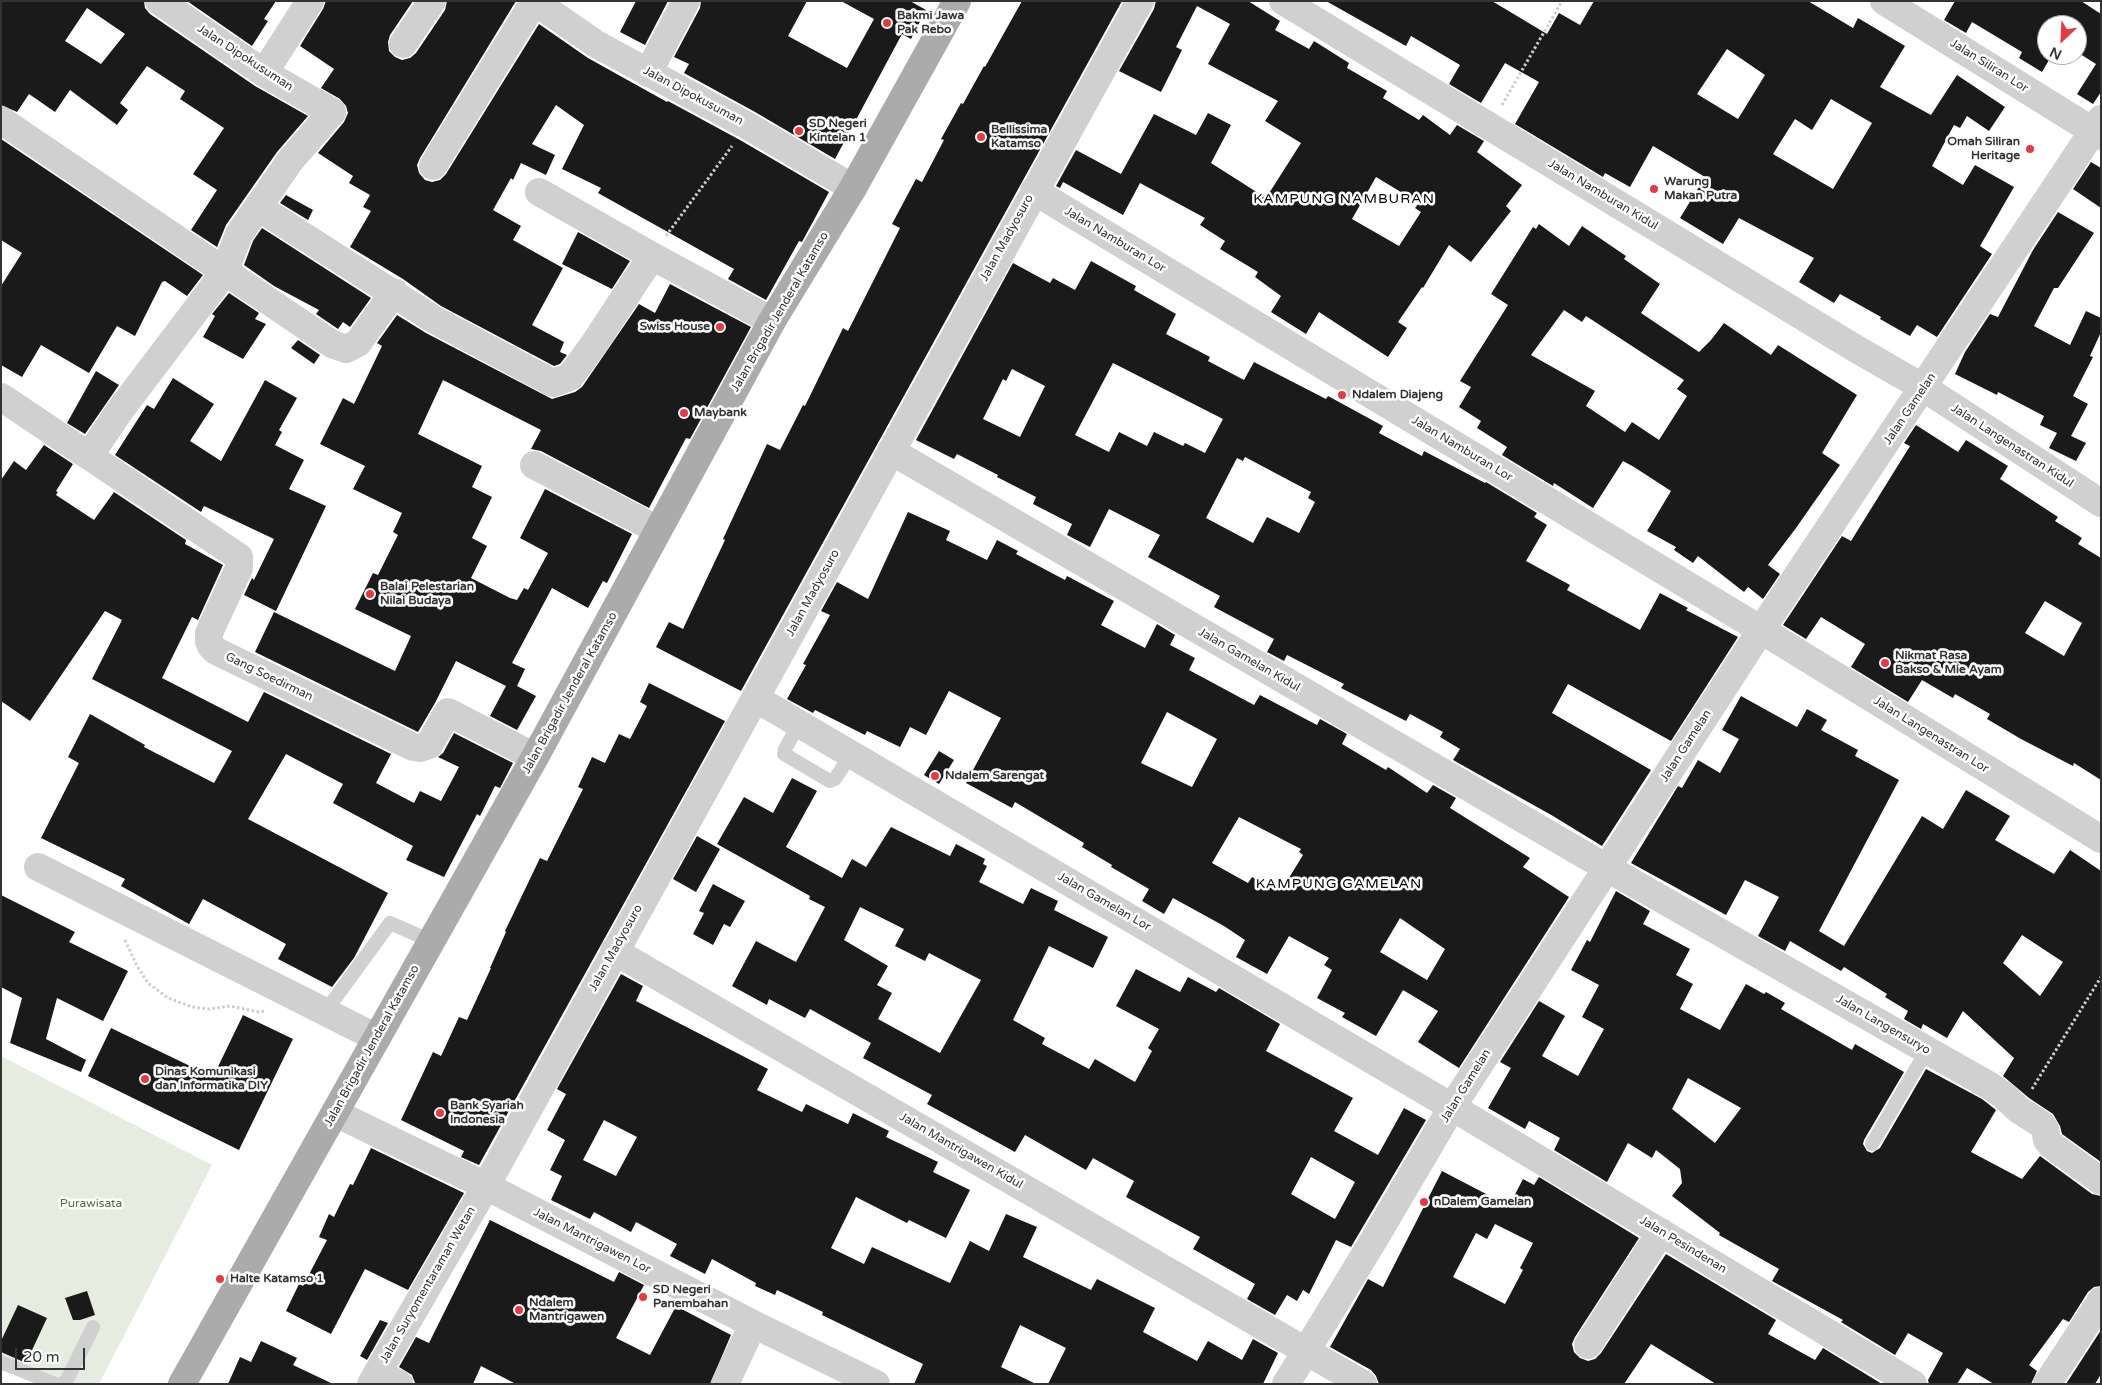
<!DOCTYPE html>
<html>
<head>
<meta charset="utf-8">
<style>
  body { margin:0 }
  #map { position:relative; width:2102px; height:1385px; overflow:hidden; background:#fff; font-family:"Varela Round",sans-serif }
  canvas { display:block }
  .frame { position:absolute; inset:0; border:2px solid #333; pointer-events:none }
  .north { position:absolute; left:2037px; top:15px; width:50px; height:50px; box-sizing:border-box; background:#fff; border:1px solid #adadad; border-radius:50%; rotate:205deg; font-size:14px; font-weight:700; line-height:20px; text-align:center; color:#333 }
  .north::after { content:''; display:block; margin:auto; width:18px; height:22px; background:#e63946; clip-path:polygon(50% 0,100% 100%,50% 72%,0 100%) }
  .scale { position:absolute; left:15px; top:1348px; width:70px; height:22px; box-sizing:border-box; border:2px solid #333; border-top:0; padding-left:6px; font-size:15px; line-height:18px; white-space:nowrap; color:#333; -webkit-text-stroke:4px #fff; paint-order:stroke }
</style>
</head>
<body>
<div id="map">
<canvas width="2102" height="1385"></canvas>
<div class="frame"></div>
<div class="north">N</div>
<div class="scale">20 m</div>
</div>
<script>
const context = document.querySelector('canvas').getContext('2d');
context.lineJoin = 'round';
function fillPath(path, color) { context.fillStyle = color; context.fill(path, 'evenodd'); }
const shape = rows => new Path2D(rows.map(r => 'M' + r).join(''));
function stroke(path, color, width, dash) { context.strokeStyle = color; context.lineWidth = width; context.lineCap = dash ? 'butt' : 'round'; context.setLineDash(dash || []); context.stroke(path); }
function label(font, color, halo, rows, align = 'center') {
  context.font = font + ' "Varela Round",sans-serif'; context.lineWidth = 5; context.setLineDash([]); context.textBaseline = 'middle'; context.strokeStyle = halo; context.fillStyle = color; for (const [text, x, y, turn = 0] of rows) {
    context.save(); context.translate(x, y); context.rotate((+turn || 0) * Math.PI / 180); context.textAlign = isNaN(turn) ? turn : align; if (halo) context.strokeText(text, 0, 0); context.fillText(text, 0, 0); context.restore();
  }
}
fillPath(shape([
  [1,1056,212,1165,99,1384,40,1384,1,1364]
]), '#e6ecdf');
fillPath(shape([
  [1,1,144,1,145,8,150,14,255,86,308,116,277,152,226,225,217,247,191,230,217,190,193,174,224,128,180,99,185,91,147,66,120,103,128,110,117,125,70,90,55,112,29,94,17,112,1,105],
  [87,8,125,34,101,64,65,41],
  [187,1,276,1,264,19,268,21,252,46],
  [326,1,413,1,390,35,388,42,389,51,395,57,402,60,410,58,416,53,445,10,447,1,516,1,420,158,417,165,419,173,425,180,432,182,440,180,446,174,539,24,588,58,667,102,668,101,740,140,829,192,802,242,799,241,766,300,728,279,734,269,598,193,601,188,562,169,584,125,556,105,532,144,555,155,546,175,521,163,513,180,511,178,493,210,521,226,513,240,563,268,532,325,564,342,560,352,567,355,560,364,554,366,441,306,403,279,350,247,371,211,363,207,370,195,349,183,353,176,318,153,344,122,348,113,346,106,340,99,321,88,334,69,300,46,323,9],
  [636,1,668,1,645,45,620,32],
  [701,1,807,1,788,36,847,68,874,19,841,1,910,1,926,10,911,39,902,34,835,159,755,112,684,73,689,64,674,57,700,8],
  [1022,1,1122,1,741,691,656,647,669,622,683,629,725,540,723,539,767,444,780,450,803,405,805,406,843,328,848,331,900,228,892,224,916,179,922,182,944,140,941,139,961,103,963,104,984,66,985,67],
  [1156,1,1248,1,1280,21,1275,30,1309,49,1314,41,1349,63,1347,68,1387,91,1383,98,1419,120,1423,115,1450,135,1457,125,1484,141,1477,152,1522,185,1506,206,1511,211,1471,262,1449,245,1423,288,1422,287,1398,322,1407,328,1388,357,1319,312,1306,334,1271,312,1281,296,1255,277,1258,272,1220,249,1225,241,1200,225,1205,218,1140,183,1123,215,1063,182,1060,188,1056,186,1076,150,1121,174,1154,114,1196,135,1208,113,1231,125,1211,163,1266,198,1301,143,1265,121,1278,101,1208,64,1230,24,1197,6,1176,47,1182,50,1161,92,1119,71,1154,9],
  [1376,177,1419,203,1415,208,1421,212,1399,246,1352,219],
  [1326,1,1492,1,1547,34,1559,13,1580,25,1594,1,1808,1,1853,28,1858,18,1905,46,1880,87,1931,115,1957,75,2005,107,1989,131,1967,116,1960,128,1954,125,1932,166,1963,185,1975,165,2014,187,1980,246,1992,254,1937,337,1917,325,1910,336,1880,319,1881,317,1840,294,1834,303,1799,282,1814,258,1739,218,1723,244,1680,218,1705,177,1653,146,1630,187,1605,173,1603,177,1515,124,1539,82,1505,63,1481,103,1449,84,1460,65,1411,36,1406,46],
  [1727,49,1765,75,1738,119,1697,94],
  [1831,99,1872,123,1833,189,1773,154,1795,119,1812,130],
  [1955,1,2081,1,2101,14,2101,92,2093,104,2077,94,2096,64,2077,52,2077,25,2047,25,2047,55,2052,55,2042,72,2019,58,2022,52,1972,22,1966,33,1944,20],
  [1,139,203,275,187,296,165,281,162,282,135,336,117,326,89,373,41,345,22,377,1,365,1,286,22,253,1,240],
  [2091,162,2101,168,2101,208,2073,189],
  [286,195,313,210,308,220,280,203],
  [2058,212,2094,233,2058,288,2054,288,2034,326,2070,345,2086,311,2101,318,2101,332,2090,356,2093,357,2073,396,2088,404,2071,436,2086,443,2076,461,2049,448,2057,433,2040,425,2044,416,1998,392,1997,395,1955,374,1965,352,1990,314,1998,317,2033,250],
  [1539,224,1569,246,1582,226,1626,256,1624,259,1660,284,1641,313,1699,352,1711,340,1724,323,1771,355,1778,345,1857,395,1822,453,1840,465,1796,528,1768,565,1780,574,1763,599,1748,587,1744,592,1698,556,1693,563,1674,550,1676,547,1647,531,1671,491,1634,467,1623,461,1593,508,1554,483,1553,486,1502,455,1507,447,1477,428,1481,421,1459,407,1471,387,1460,381,1508,305,1491,294,1533,227,1536,229],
  [1564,310,1582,322,1586,316,1684,380,1677,389,1687,396,1659,440,1632,422,1625,432,1586,406,1595,391,1531,355],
  [262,228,371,298,350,327,343,322,338,329,316,314,319,310,274,286,244,265,253,241],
  [578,232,630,261,612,289,562,264],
  [1091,261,1136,286,1134,290,1176,314,1166,334,1210,357,1208,361,1244,380,1254,362,1326,399,1328,396,1383,426,1379,433,1422,456,1424,451,1485,483,1486,482,1537,513,1534,517,1547,525,1526,561,1570,585,1567,590,1640,630,1660,593,1688,608,1686,610,1738,637,1671,741,1568,684,1552,713,1651,770,1602,846,1553,816,1453,760,1460,749,1440,737,1443,732,1410,714,1406,721,1341,688,1344,684,1287,655,1284,661,1267,652,1274,639,1214,607,1220,596,1148,557,1160,535,1109,509,1090,547,1067,535,1072,524,1033,504,1036,497,997,477,998,475,957,454,954,459,916,440,1013,263,1050,283,1053,278,1075,290],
  [1113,363,1223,419,1205,453,1185,443,1183,446,1154,432,1147,446,1119,432,1109,452,1075,435],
  [1012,369,1045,386,1020,437,983,419,1003,379,1006,381],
  [1245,457,1311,492,1308,498,1315,502,1299,533,1267,517,1253,543,1206,518,1237,458,1243,461],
  [670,284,751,327,690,439,686,438,649,508,541,451,531,449,541,430,443,380,418,434,482,466,472,487,492,497,472,538,487,546,471,578,510,598,517,600,524,588,528,590,548,553,520,538,545,489,632,534,607,583,603,581,588,608,552,588,512,663,525,669,517,686,536,696,517,730,490,716,506,686,456,661,435,703,418,732,255,652,274,612,395,671,411,636,355,609,373,573,378,575,398,535,393,532,402,513,353,489,365,466,320,444,343,398,354,404,382,346,377,343,397,315,426,333,552,399,575,392,582,387,639,304,655,313],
  [229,293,259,313,255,319,266,324,243,359,203,337,215,316,212,314],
  [298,340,320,355,314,364,291,348],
  [96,371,119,385,85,434,67,423],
  [173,378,214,404,190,441,221,461,265,380,297,398,279,430,282,432,275,445,304,460,289,489,326,506,276,611,244,595,252,578,254,580,274,539,204,506,201,512,115,455,147,405,154,409],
  [1916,425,1958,452,1966,440,2008,466,2000,479,2058,517,2055,521,2082,538,2078,544,2101,558,2101,780,2074,763,2073,766,2021,739,1987,719,1990,714,1955,694,1953,698,1922,680,1908,702,1851,667,1865,644,1821,617,1806,639,1783,625,1842,536,1851,541,1910,446,1904,443],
  [2045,601,2082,623,2064,656,2025,633],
  [44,445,73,464,56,491,58,492,56,495,94,520,114,492,186,540,185,544,223,565,198,620,192,617,162,678,248,722,264,692,391,754,376,783,414,803,420,791,441,801,459,767,438,757,443,753,454,733,513,763,500,788,495,786,480,816,477,814,444,877,406,860,413,846,333,803,343,784,286,754,248,819,388,893,354,958,332,987,278,959,286,944,203,899,189,924,121,886,125,879,41,838,79,763,68,757,90,714,145,745,144,747,214,783,232,751,92,679,122,620,105,611,30,721,1,701,1,480,14,461,26,470],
  [908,512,950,531,946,540,987,560,997,540,1018,551,1016,554,1065,580,1067,576,1114,601,1101,625,1145,648,1157,624,1175,635,1170,645,1195,658,1189,670,1254,705,1260,695,1317,725,1320,719,1347,734,1342,744,1386,770,1388,767,1427,793,1433,785,1456,798,1450,808,1530,858,1523,867,1569,897,1459,1068,1418,1042,1438,1011,1403,990,1376,1036,1342,1017,1345,1013,1317,998,1332,970,1324,965,1329,958,1289,936,1267,974,1236,957,1245,940,1224,926,1173,898,1164,914,1142,901,1149,889,1111,867,1112,865,1082,847,1084,843,1015,802,1012,808,966,783,1001,718,949,691,926,735,910,727,900,747,867,731,865,735,815,710,813,713,787,699,806,665,803,664,830,615,821,611,837,582,868,599],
  [1167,712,1217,739,1192,787,1141,763],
  [1239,817,1301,849,1299,852,1303,855,1284,886,1280,884,1276,891,1252,877,1248,883,1212,863],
  [1400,918,1445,949,1427,980,1380,952],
  [649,683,725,721,479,1165,461,1157,464,1151,401,1120,433,1052,441,1056,459,1017,467,1020,491,968,490,968,506,932,505,931,540,858,547,861,583,789,578,787,592,757,605,763,619,734,630,739,647,706,640,702],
  [1741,696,1797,727,1807,709,1827,720,1821,730,1858,750,1855,756,1899,780,1819,931,1844,946,1922,816,1943,829,1966,790,2010,816,1995,840,2054,874,2070,850,2101,871,2101,1162,2062,1134,2060,1126,2053,1114,2029,1098,2003,1076,2014,1058,1963,1011,1947,1038,1923,1024,1921,1029,1904,1019,1908,1011,1885,997,1887,994,1844,967,1841,971,1790,941,1785,951,1758,936,1779,897,1745,880,1726,915,1631,863,1678,786,1682,788,1698,760,1720,773,1739,739,1722,730],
  [2022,935,2063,962,2040,996,2003,963],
  [939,751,954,760,939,784,924,775],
  [792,778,817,791,786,847,842,878,852,859,866,867,891,827,950,856,956,844,985,859,983,864,987,866,979,882,1023,904,1031,888,1058,901,1054,910,1108,937,1093,968,1049,946,1013,1020,1045,1038,1042,1044,1089,1069,1095,1059,1135,1082,1152,1051,1148,1048,1159,1029,1116,1006,1136,969,1180,992,1188,977,1216,992,1219,988,1280,1024,1266,1051,1353,1098,1334,1131,1378,1155,1404,1108,1426,1120,1351,1247,1336,1240,1309,1294,1303,1290,1297,1301,1287,1295,1275,1315,1247,1299,1255,1284,1193,1249,1200,1237,1126,1197,1134,1181,1093,1158,1086,1170,1025,1135,1015,1152,927,1104,932,1095,863,1058,871,1043,810,1009,805,1018,769,999,767,1005,732,986,756,941,796,962,825,907,809,899,810,896,717,844,744,797,773,813],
  [860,907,904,929,895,946,925,961,929,953,981,980,940,1053,878,1019,892,993,877,985,888,966,844,940],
  [1311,1157,1355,1182,1335,1219,1291,1194],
  [697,836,720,849,696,892,673,879],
  [713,884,745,901,730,927,724,924,713,945,693,934,704,913,699,911],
  [1616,891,1650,911,1643,924,1690,949,1676,975,1693,984,1680,1009,1720,1030,1746,984,1764,994,1766,992,1785,1003,1781,1009,1852,1050,1855,1044,1904,1072,1864,1140,1863,1144,1867,1151,1872,1153,1880,1148,1926,1069,1982,1099,1996,1110,1971,1152,2022,1179,2040,1156,2092,1194,2101,1196,2101,1286,2094,1287,2088,1292,2069,1322,2063,1319,2029,1365,2037,1371,2031,1384,1994,1384,1967,1368,1957,1384,1929,1384,1928,1380,1943,1353,1908,1333,1895,1355,1841,1322,1843,1320,1772,1281,1779,1269,1719,1235,1720,1233,1672,1196,1682,1183,1680,1169,1656,1150,1652,1158,1628,1143,1607,1182,1554,1150,1560,1138,1529,1121,1525,1129,1488,1108,1511,1068,1500,1062,1539,1001,1565,1016,1542,1056,1578,1076,1604,1029,1582,1017,1599,985,1571,970,1587,940,1590,942],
  [1688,1078,1741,1108,1715,1143,1672,1109],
  [1,895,75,932,69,942,128,971,103,1021,57,998,46,1039,86,1060,81,1072,10,1043,22,998,1,987],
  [621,974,643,986,636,1001,768,1069,757,1090,802,1112,806,1104,848,1124,853,1113,889,1131,886,1137,938,1162,933,1172,970,1190,946,1238,909,1220,907,1223,856,1197,831,1248,864,1264,872,1247,950,1283,970,1241,989,1251,1006,1214,1037,1227,1023,1257,1091,1290,1097,1279,1155,1308,1143,1332,1197,1361,1208,1341,1242,1360,1253,1339,1278,1353,1263,1384,1048,1384,1066,1348,1020,1325,1001,1367,1036,1384,914,1384,923,1364,822,1315,823,1312,777,1290,775,1295,755,1286,756,1283,712,1259,705,1274,670,1256,677,1244,636,1222,631,1232,594,1212,590,1219,551,1200,562,1176,550,1170,565,1140,547,1130,566,1094,557,1089],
  [604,1120,637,1137,616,1176,583,1160],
  [243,1015,293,1039,239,1150,88,1076,111,1028,213,1077],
  [371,1148,464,1193,408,1290,365,1269,331,1334,286,1311,299,1284,303,1286,327,1240,319,1237,329,1214,334,1217,350,1184,353,1185],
  [1442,1171,1509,1206,1523,1179,1534,1185,1539,1177,1639,1238,1575,1337,1572,1344,1574,1352,1580,1358,1588,1361,1595,1359,1601,1353,1666,1254,1776,1320,1768,1334,1815,1360,1823,1348,1882,1384,1716,1384,1651,1344,1624,1384,1379,1384,1376,1376,1371,1370,1330,1347,1368,1279,1383,1287],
  [1495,1224,1533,1243,1520,1268,1523,1270,1505,1304,1453,1277,1476,1233,1487,1239],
  [490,1220,614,1282,619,1272,644,1285,616,1338,650,1355,676,1306,731,1335,710,1384,516,1384,481,1366,473,1384,415,1383,412,1375,399,1367,416,1337,429,1343],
  [87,1291,95,1315,80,1320,73,1320,65,1298],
  [18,1305,47,1318,26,1363,1,1352,1,1341],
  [380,1320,388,1323,367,1360,360,1356],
  [2101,1330,2101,1374,2095,1384,2066,1384],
  [261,1341,297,1358,293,1365,333,1384,228,1384,240,1357,251,1362]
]), '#1a1a1a');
stroke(shape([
  [1502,105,1562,1],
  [666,236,732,146],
  [125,940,137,966,148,983,168,998,192,1007,209,1009,230,1006,259,1012,265,1011],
  [2032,1089,2101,977]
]), '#cdcdcd', 3, [2.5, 2.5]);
stroke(shape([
  [799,724,785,749,784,754,828,780,830,781,835,779,851,754],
  [325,1012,390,923,431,941],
  [1872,1144,1927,1050],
  [1,1362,55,1384],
  [62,1384,67,1380,93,1327]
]), '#d0d0d0', 14);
stroke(shape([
  [534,1,596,44,748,126,853,188],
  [1283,1,1853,347,1924,388,2101,503],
  [1884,1,2101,136],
  [403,44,432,1],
  [264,73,310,1],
  [648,73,686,1],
  [1,120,332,344,346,349,358,343,394,292],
  [433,166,534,2],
  [1034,191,1740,617,2101,839],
  [539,192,652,256,772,321],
  [258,207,433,319,553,383,570,377,594,344,652,256],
  [1,397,89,456,121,409,224,273,239,234,258,207,290,161,332,112,264,73,159,1],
  [891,451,1607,868,1990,1086,2003,1095,2019,1110,2041,1124,2045,1129,2047,1140,2051,1145,2101,1181],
  [89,456,239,557,239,568,209,633,209,641,211,646,216,651,413,747,420,748,429,745,448,712,535,757],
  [534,465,658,530],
  [755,698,1452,1107,1913,1384],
  [38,867,377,1038],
  [614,951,1363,1384],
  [335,1113,486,1186,753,1324,876,1384],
  [1588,1345,1661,1232],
  [377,1373,399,1384],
  [371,1384,486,1186,1140,1],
  [725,1384,753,1324],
  [1286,1384,1375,1238,1452,1107,1761,630,2101,119],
  [2047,1384,2101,1301]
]), '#d0d0d0', 28);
stroke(shape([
  [182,1384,535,757,772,321,853,188,957,1]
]), '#ababab', 28);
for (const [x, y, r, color] of [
  [887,23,5,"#e63946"],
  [799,131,5,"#e63946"],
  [981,137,5,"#e63946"],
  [2030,149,5,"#e63946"],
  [1654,189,5,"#e63946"],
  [720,327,5,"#e63946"],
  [1342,395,5,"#e63946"],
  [684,413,5,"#e63946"],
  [370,594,5,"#e63946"],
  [1885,663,5,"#e63946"],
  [935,776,5,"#e63946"],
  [145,1079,5,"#e63946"],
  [440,1113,5,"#e63946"],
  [1424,1202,5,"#e63946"],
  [220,1279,5,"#e63946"],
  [643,1297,5,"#e63946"],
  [519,1310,5,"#e63946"]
]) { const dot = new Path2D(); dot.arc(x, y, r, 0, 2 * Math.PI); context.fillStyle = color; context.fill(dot); stroke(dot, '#fff', 2); }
label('bold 12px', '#333', '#fff', [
  ["Bakmi Jawa",897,16],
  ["Pak Rebo",897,30],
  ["SD Negeri",809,124],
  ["Kintelan 1",809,138],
  ["Bellissima",991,130],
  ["Katamso",991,144],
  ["Omah Siliran",2020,142,"right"],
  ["Heritage",2020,156,"right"],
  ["Warung",1664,182],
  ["Makan Putra",1664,196],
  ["Swiss House",710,327,"right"],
  ["Ndalem Diajeng",1352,395],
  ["Maybank",694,413],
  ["Balai Pelestarian",380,587],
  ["Nilai Budaya",380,601],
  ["Nikmat Rasa",1895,656],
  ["Bakso & Mie Ayam",1895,670],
  ["Ndalem Sarengat",945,776],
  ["Dinas Komunikasi",155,1072],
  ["dan Informatika DIY",155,1086],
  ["Bank Syariah",450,1106],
  ["Indonesia",450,1120],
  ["nDalem Gamelan",1434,1202],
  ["Halte Katamso 1",230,1279],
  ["SD Negeri",653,1290],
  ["Panembahan",653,1304],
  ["Ndalem",529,1303],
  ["Mantrigawen",529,1317]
], 'left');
label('12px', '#333', '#fff', [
  ["Jalan Dipokusuman",245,58,33],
  ["Jalan Siliran Lor",1989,66,32],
  ["Jalan Dipokusuman",693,96,28],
  ["Jalan Namburan Kidul",1603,195,31],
  ["Jalan Madyosuro",1007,238,-61],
  ["Jalan Namburan Lor",1115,240,31],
  ["Jalan Brigadir Jenderal Katamso",780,312,-60],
  ["Jalan Gamelan",1910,409,-56],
  ["Jalan Langenastran Kidul",2012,446,33],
  ["Jalan Namburan Lor",1462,449,31],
  ["Jalan Madyosuro",813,593,-61],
  ["Jalan Gamelan Kidul",1249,660,30],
  ["Gang Soedirman",269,677,26],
  ["Jalan Brigadir Jenderal Katamso",570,693,-61],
  ["Jalan Langenastran Lor",1931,735,32],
  ["Jalan Gamelan",1686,746,-57],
  ["Jalan Gamelan Lor",1104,902,30],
  ["Jalan Madyosuro",616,948,-61],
  ["Jalan Langensuryo",1883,1025,30],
  ["Jalan Brigadir Jenderal Katamso",372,1046,-61],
  ["Jalan Gamelan",1466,1086,-58],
  ["Jalan Mantrigawen Kidul",961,1151,30],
  ["Jalan Mantrigawen Lor",592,1241,27],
  ["Jalan Pesindenan",1683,1245,31],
  ["Jalan Suryomentaraman Wetan",428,1285,-60]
]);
label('12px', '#56703f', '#fff', [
  ["Purawisata",91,1204]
]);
context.letterSpacing = '1px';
label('14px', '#000', '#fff', [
  ["KAMPUNG NAMBURAN",1344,199],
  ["KAMPUNG GAMELAN",1339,884]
]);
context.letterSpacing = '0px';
</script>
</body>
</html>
